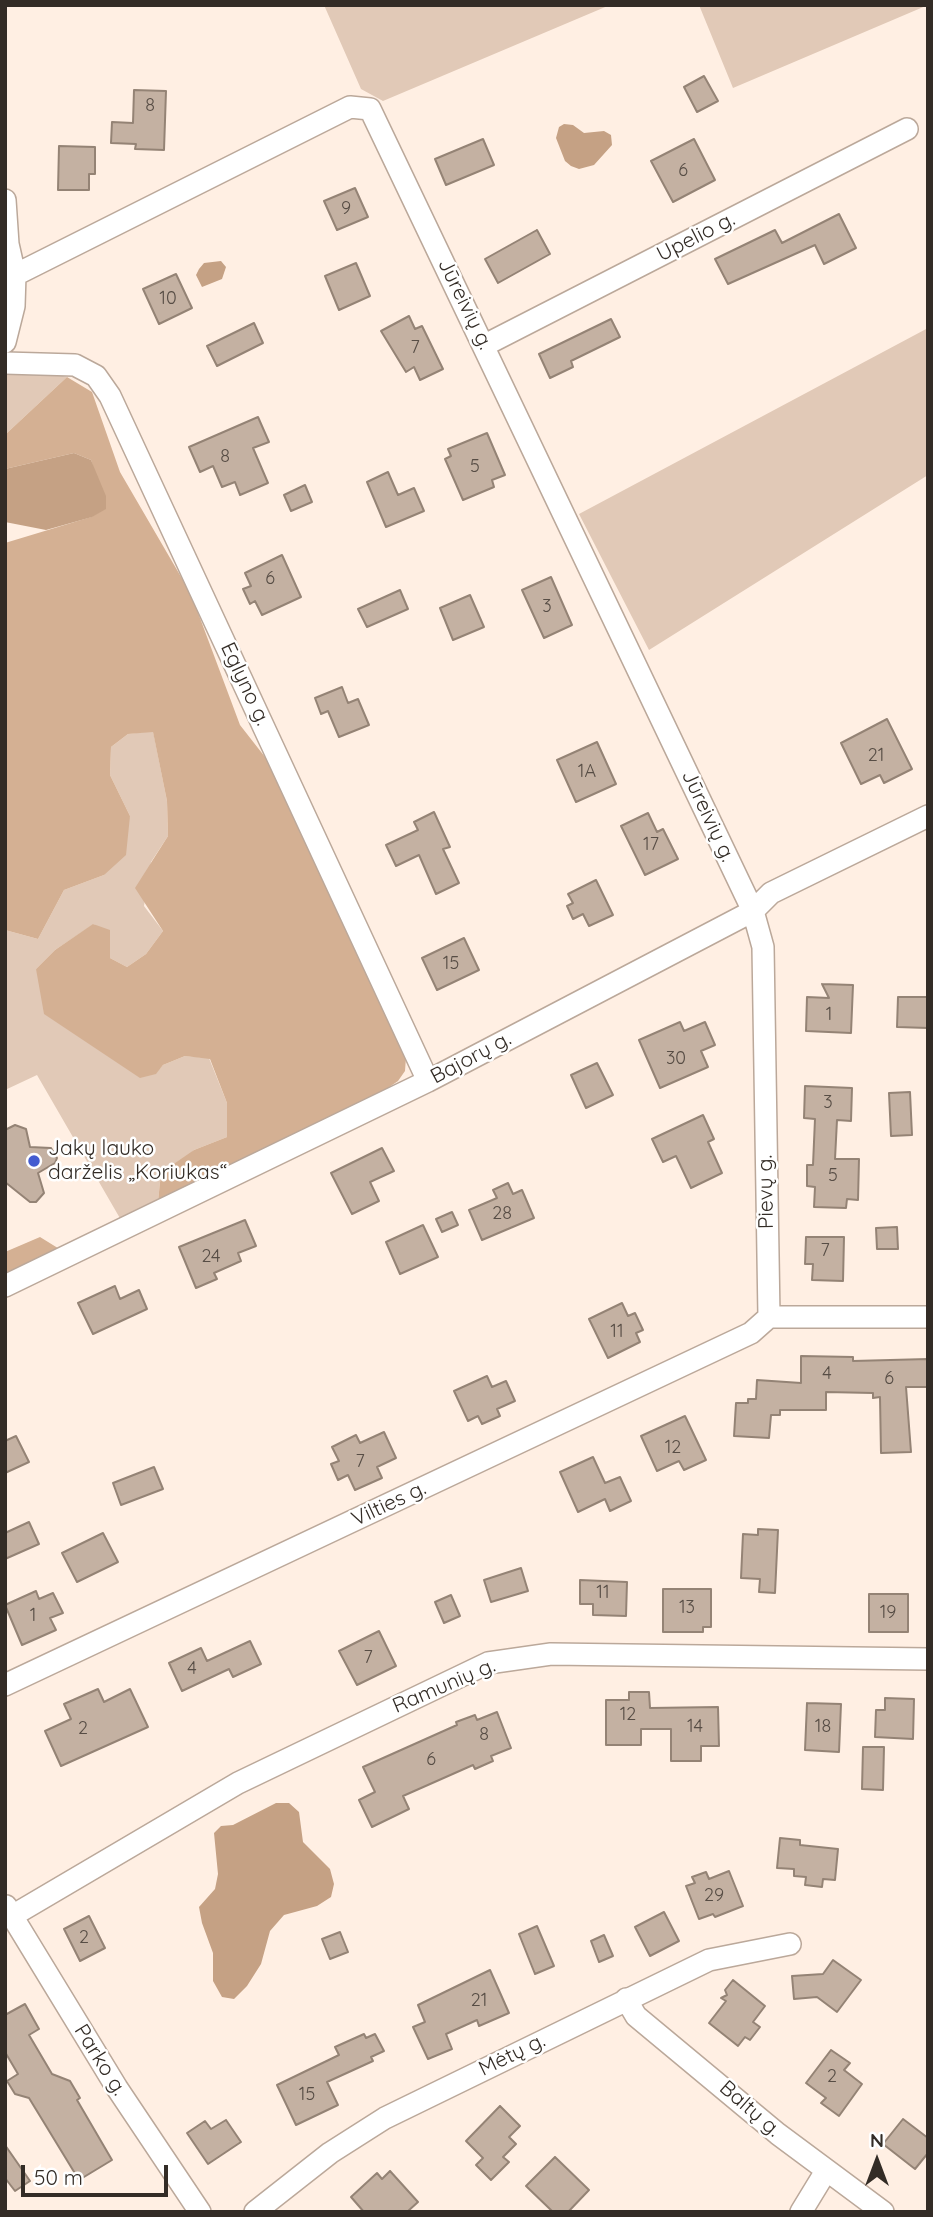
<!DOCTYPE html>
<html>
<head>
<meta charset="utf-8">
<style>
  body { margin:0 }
  #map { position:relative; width:933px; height:2217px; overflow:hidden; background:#ffefe3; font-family:Quicksand,sans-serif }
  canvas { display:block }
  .frame { position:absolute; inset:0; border:7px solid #332c26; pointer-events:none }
  .north { position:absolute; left:842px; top:2126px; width:70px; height:70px; -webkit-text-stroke:5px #fff; paint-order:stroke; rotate:0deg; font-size:19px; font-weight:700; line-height:28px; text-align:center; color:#332c26 }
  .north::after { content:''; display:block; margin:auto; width:24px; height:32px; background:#332c26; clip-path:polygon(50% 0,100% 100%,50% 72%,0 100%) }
  .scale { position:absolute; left:21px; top:2165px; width:147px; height:32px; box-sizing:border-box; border:4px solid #332c26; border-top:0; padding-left:9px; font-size:21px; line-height:24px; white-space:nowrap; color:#332c26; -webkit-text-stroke:5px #fff; paint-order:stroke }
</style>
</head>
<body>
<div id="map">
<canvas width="933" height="2217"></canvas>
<div class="frame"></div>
<div class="north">N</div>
<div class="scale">50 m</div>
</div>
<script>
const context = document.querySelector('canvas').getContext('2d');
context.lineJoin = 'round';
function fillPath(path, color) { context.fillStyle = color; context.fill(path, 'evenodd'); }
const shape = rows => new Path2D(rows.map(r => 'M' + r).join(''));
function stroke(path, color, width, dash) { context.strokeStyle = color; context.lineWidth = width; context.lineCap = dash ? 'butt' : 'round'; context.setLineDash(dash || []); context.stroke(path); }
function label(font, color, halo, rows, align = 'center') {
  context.font = font + ' Quicksand,sans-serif'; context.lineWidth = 5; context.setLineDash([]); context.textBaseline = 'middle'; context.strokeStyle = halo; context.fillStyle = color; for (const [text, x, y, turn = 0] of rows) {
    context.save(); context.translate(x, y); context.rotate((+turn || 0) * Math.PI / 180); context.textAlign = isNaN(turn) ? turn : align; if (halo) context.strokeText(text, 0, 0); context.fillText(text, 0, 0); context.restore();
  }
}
fillPath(shape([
  [324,5,610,5,383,101,361,89],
  [699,5,928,5,733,88],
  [928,328,928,475,649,650,579,514],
  [54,374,67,377,7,433,5,459,5,375],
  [153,731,167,801,168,836,151,862,144,906,163,931,146,954,127,967,110,958,94,924,55,950,36,969,155,1074,163,1065,185,1056,209,1058,227,1103,227,1137,194,1150,160,1182,158,1202,121,1220,37,1075,5,1090,5,930,38,939,64,890,104,875,130,816,110,775,111,747,128,734]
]), '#e1c9b7');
fillPath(shape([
  [67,377,92,392,120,472,191,594,240,725,272,766,406,1057,405,1071,398,1081,385,1090,158,1202,160,1182,165,1170,194,1150,227,1137,227,1103,210,1059,185,1056,163,1065,156,1074,140,1078,44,1014,36,969,55,950,93,924,110,930,110,958,127,967,146,954,163,931,135,888,168,836,167,801,153,732,128,734,111,747,110,775,130,816,126,855,104,875,64,890,38,939,5,930,5,543,91,517,106,508,91,460,74,453,5,469,7,433],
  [40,1237,61,1250,5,1276,5,1252]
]), '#d4b093');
fillPath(shape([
  [564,124,573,125,584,133,604,131,611,135,612,145,594,165,579,169,571,166,565,161,556,138,559,127],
  [221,261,226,267,222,279,202,287,196,275,199,269,204,263],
  [74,453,91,460,106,496,106,509,92,517,46,530,5,522,5,469],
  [276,1803,289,1803,299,1812,303,1842,330,1869,334,1884,331,1897,317,1906,284,1915,270,1931,261,1964,247,1986,234,1999,222,1997,213,1981,213,1953,202,1923,199,1907,215,1889,218,1874,214,1833,221,1826,233,1825]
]), '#c5a184');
const building = shape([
  [704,76,718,101,697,112,684,87,704,76],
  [134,90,166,91,164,150,135,149,136,144,111,143,112,122,133,123,134,90],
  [483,139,494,165,446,185,435,159,483,139],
  [694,139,715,180,673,202,651,161,694,139],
  [59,146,95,147,95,174,89,174,89,190,58,190,59,146],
  [355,188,368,217,337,230,324,201,355,188],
  [839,214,856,248,824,264,815,245,728,284,715,259,775,230,782,243,839,214],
  [537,230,550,254,498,283,485,259,537,230],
  [356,263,370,296,339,310,325,276,356,263],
  [176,274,192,308,159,324,143,289,176,274],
  [409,316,415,329,422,326,443,369,420,380,414,367,406,372,381,331,409,316],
  [611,319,620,337,571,361,573,367,550,378,539,354,611,319],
  [254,323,263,343,217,366,207,346,254,323],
  [258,417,269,442,253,448,268,483,240,495,235,482,222,487,213,466,200,472,189,447,258,417],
  [487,433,505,475,492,480,494,487,463,500,445,459,451,456,448,449,487,433],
  [388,472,398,495,414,488,424,511,386,527,367,482,388,472],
  [305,485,312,502,291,511,284,495,305,485],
  [282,555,301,597,262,615,255,601,250,604,243,589,251,586,245,573,282,555],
  [551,577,572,625,544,638,522,590,551,577],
  [400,590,408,609,367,627,358,609,400,590],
  [470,595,484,627,453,640,440,608,470,595],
  [342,687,348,703,358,699,369,725,339,737,328,711,321,714,315,698,342,687],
  [887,719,912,769,884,783,880,775,861,784,841,743,887,719],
  [597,742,616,784,576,802,557,760,597,742],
  [434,812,450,847,443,849,459,883,436,894,419,855,396,866,386,845,418,830,414,822,434,812],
  [648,813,657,832,663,829,678,859,645,875,621,826,648,813],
  [596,880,613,915,589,926,583,914,573,919,567,906,573,903,568,894,596,880],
  [464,938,479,970,437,990,422,958,464,938],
  [822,984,853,985,851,1033,806,1031,807,997,829,998,822,984],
  [898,997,928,997,928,1028,897,1027,898,997],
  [680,1022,684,1031,705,1022,715,1045,701,1051,708,1067,660,1088,639,1040,680,1022],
  [597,1063,613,1095,586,1108,571,1075,597,1063],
  [805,1086,852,1088,851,1121,837,1120,835,1159,859,1159,858,1200,847,1199,846,1208,814,1207,815,1187,807,1186,807,1165,813,1165,815,1119,804,1118,805,1086],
  [910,1092,912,1135,891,1136,889,1093,910,1092],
  [703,1115,714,1139,708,1142,722,1173,691,1188,676,1156,663,1162,652,1139,703,1115],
  [15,1125,26,1129,30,1147,51,1148,57,1158,55,1163,38,1173,44,1193,36,1202,30,1202,5,1182,5,1130,15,1125],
  [382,1148,394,1171,370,1182,379,1201,352,1214,331,1173,382,1148],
  [508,1183,513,1194,522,1190,534,1218,482,1240,469,1210,497,1198,493,1190,508,1183],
  [452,1212,458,1225,442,1232,436,1219,452,1212],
  [245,1220,256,1246,238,1253,241,1261,214,1273,217,1279,196,1288,179,1247,245,1220],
  [423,1225,438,1257,400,1274,386,1242,423,1225],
  [897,1227,898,1249,877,1249,876,1228,897,1227],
  [806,1237,844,1237,843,1281,812,1280,813,1264,805,1264,806,1237],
  [115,1286,120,1299,139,1290,147,1309,93,1334,78,1303,115,1286],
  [622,1303,628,1316,635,1313,643,1330,636,1333,640,1342,608,1358,589,1319,622,1303],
  [801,1356,853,1357,853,1361,928,1359,928,1387,906,1387,911,1452,881,1453,880,1397,873,1398,873,1393,826,1392,826,1410,780,1410,780,1415,771,1415,769,1438,734,1436,736,1403,748,1403,748,1399,756,1399,757,1380,801,1383,801,1356],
  [487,1376,492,1387,506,1381,515,1401,497,1409,500,1416,482,1424,478,1416,468,1421,454,1391,487,1376],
  [685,1416,706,1460,684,1470,679,1461,657,1471,641,1436,685,1416],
  [384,1432,396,1458,377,1467,382,1478,355,1490,348,1475,338,1480,331,1464,339,1461,332,1447,356,1435,360,1443,384,1432],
  [16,1436,29,1462,5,1473,5,1441,16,1436],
  [593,1457,605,1483,620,1477,631,1501,610,1511,605,1499,578,1512,560,1472,593,1457],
  [154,1467,163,1489,121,1505,113,1483,154,1467],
  [29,1522,39,1544,5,1559,5,1533,29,1522],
  [758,1529,778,1530,775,1593,759,1592,760,1579,741,1578,743,1534,758,1535,758,1529],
  [103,1533,118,1562,77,1582,62,1553,103,1533],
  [521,1568,528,1591,491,1602,484,1580,521,1568],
  [580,1580,627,1582,626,1616,593,1615,593,1604,580,1604,580,1580],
  [663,1589,711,1589,711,1627,703,1627,703,1632,663,1632,663,1589],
  [36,1591,39,1599,53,1593,63,1613,50,1618,56,1630,22,1645,5,1605,36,1591],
  [869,1594,908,1594,908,1632,869,1632,869,1594],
  [451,1595,460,1616,444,1623,435,1602,451,1595],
  [379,1631,396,1666,357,1685,339,1651,379,1631],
  [250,1641,261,1664,233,1677,229,1669,182,1691,169,1663,201,1648,207,1661,250,1641],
  [98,1689,104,1702,130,1689,148,1727,61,1766,45,1731,71,1719,64,1704,98,1689],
  [629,1692,649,1692,650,1708,718,1707,719,1746,701,1746,701,1761,671,1761,671,1729,641,1729,641,1745,606,1745,606,1700,629,1700,629,1692],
  [885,1698,914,1699,913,1739,875,1737,876,1710,885,1710,885,1698],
  [807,1703,841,1704,839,1752,805,1750,807,1703],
  [497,1712,511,1748,491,1756,493,1761,475,1769,473,1765,403,1796,409,1809,372,1827,359,1800,375,1792,363,1767,457,1725,456,1722,475,1715,477,1720,497,1712],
  [863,1747,884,1747,883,1790,862,1789,863,1747],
  [780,1838,800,1840,800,1845,838,1849,835,1880,823,1879,822,1887,805,1885,806,1877,794,1876,794,1869,777,1868,780,1838],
  [729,1871,743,1906,715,1917,713,1914,699,1919,686,1886,695,1883,692,1877,706,1872,709,1879,729,1871],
  [664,1912,679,1941,650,1956,635,1927,664,1912],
  [89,1916,105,1948,80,1961,64,1929,89,1916],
  [537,1926,554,1966,535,1974,519,1934,537,1926],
  [340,1932,348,1952,330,1959,322,1939,340,1932],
  [604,1935,613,1956,599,1962,591,1941,604,1935],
  [833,1960,861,1980,837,2012,817,1997,794,1999,792,1976,823,1974,833,1960],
  [490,1970,509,2013,479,2026,477,2020,446,2034,452,2049,428,2059,413,2027,425,2022,418,2005,490,1970],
  [733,1980,765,2006,753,2022,760,2027,750,2040,745,2037,738,2046,709,2023,726,2001,721,1998,727,1995,725,1990,733,1980],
  [25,2004,39,2029,29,2035,52,2074,70,2081,80,2098,77,2100,112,2160,79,2180,29,2098,15,2094,7,2081,18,2074,5,2052,5,2015,25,2004],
  [364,2034,366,2038,375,2034,384,2051,371,2057,373,2061,327,2082,338,2105,296,2125,277,2085,339,2055,335,2047,364,2034],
  [831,2050,850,2063,844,2070,862,2084,839,2116,821,2103,826,2098,806,2083,831,2050],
  [500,2106,520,2126,509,2137,516,2144,503,2157,509,2162,491,2180,476,2165,483,2158,466,2141,500,2106],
  [903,2119,928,2138,928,2153,915,2169,883,2144,903,2119],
  [226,2120,241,2142,208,2164,187,2133,205,2121,211,2129,226,2120],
  [5,2145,30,2181,15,2191,5,2178,5,2145],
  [555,2157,589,2190,568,2212,553,2212,526,2186,555,2157],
  [390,2171,418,2202,407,2212,364,2212,351,2197,377,2173,382,2179,390,2171]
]);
fillPath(building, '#c4b1a2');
stroke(building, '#948375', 2);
const minor = shape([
  [5,200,8,244,15,275],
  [5,342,14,306,15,275,350,107,370,109,753,911,763,947,769,1317],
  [485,345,907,129],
  [5,363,75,365,96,376,110,396,428,1081],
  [5,1286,428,1081,753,911,771,893,928,816],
  [769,1317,928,1317],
  [5,1685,751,1333,769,1317],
  [6,1906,117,2088,200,2212],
  [12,1916,238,1783,488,1663,551,1654,928,1659],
  [626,1999,636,2016,778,2134,883,2212],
  [255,2212,330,2153,385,2118,709,1960,790,1944],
  [801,2212,826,2171]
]);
stroke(minor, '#bba89a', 24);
stroke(minor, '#fff', 21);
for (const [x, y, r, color] of [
  [34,1161,7,"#445cd0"]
]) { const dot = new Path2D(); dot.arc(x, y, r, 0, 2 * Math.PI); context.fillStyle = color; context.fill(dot); stroke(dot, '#fff', 2.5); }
label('18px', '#574d45', null, [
  ["8",150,106],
  ["6",683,171],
  ["9",346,209],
  ["10",168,299],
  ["7",415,348],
  ["8",225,457],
  ["5",475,467],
  ["6",270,579],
  ["3",547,607],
  ["21",876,756],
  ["1A",587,772],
  ["17",651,845],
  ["15",451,964],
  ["1",829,1015],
  ["30",676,1059],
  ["3",828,1103],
  ["5",833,1176],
  ["28",502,1214],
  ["7",825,1251],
  ["24",211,1257],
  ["11",617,1332],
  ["4",827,1374],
  ["6",889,1379],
  ["12",673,1448],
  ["7",360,1462],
  ["11",603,1593],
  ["13",687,1608],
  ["19",888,1613],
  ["1",33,1616],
  ["7",368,1658],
  ["4",192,1669],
  ["12",628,1715],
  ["14",695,1727],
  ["18",823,1727],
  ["2",83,1729],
  ["8",484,1735],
  ["6",431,1760],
  ["29",714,1896],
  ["2",84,1938],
  ["21",479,2001],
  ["2",832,2077],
  ["15",307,2095]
]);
label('21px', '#332c26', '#fff', [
  ["Upelio g.",696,237,-27],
  ["Jūreivių g.",465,304,64],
  ["Eglyno g.",245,684,65],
  ["Jūreivių g.",708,816,65],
  ["Bajorų g.",471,1058,-28],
  ["Pievų g.",766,1192,-91],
  ["Vilties g.",389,1504,-25],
  ["Ramunių g.",444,1686,-23],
  ["Mėtų g.",512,2055,-26],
  ["Parko g.",100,2060,58],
  ["Baltų g.",750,2109,41]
]);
label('21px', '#332c26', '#fff', [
  ["Jakų lauko",48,1149],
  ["darželis „Koriukas“",48,1173]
], 'left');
</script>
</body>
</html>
